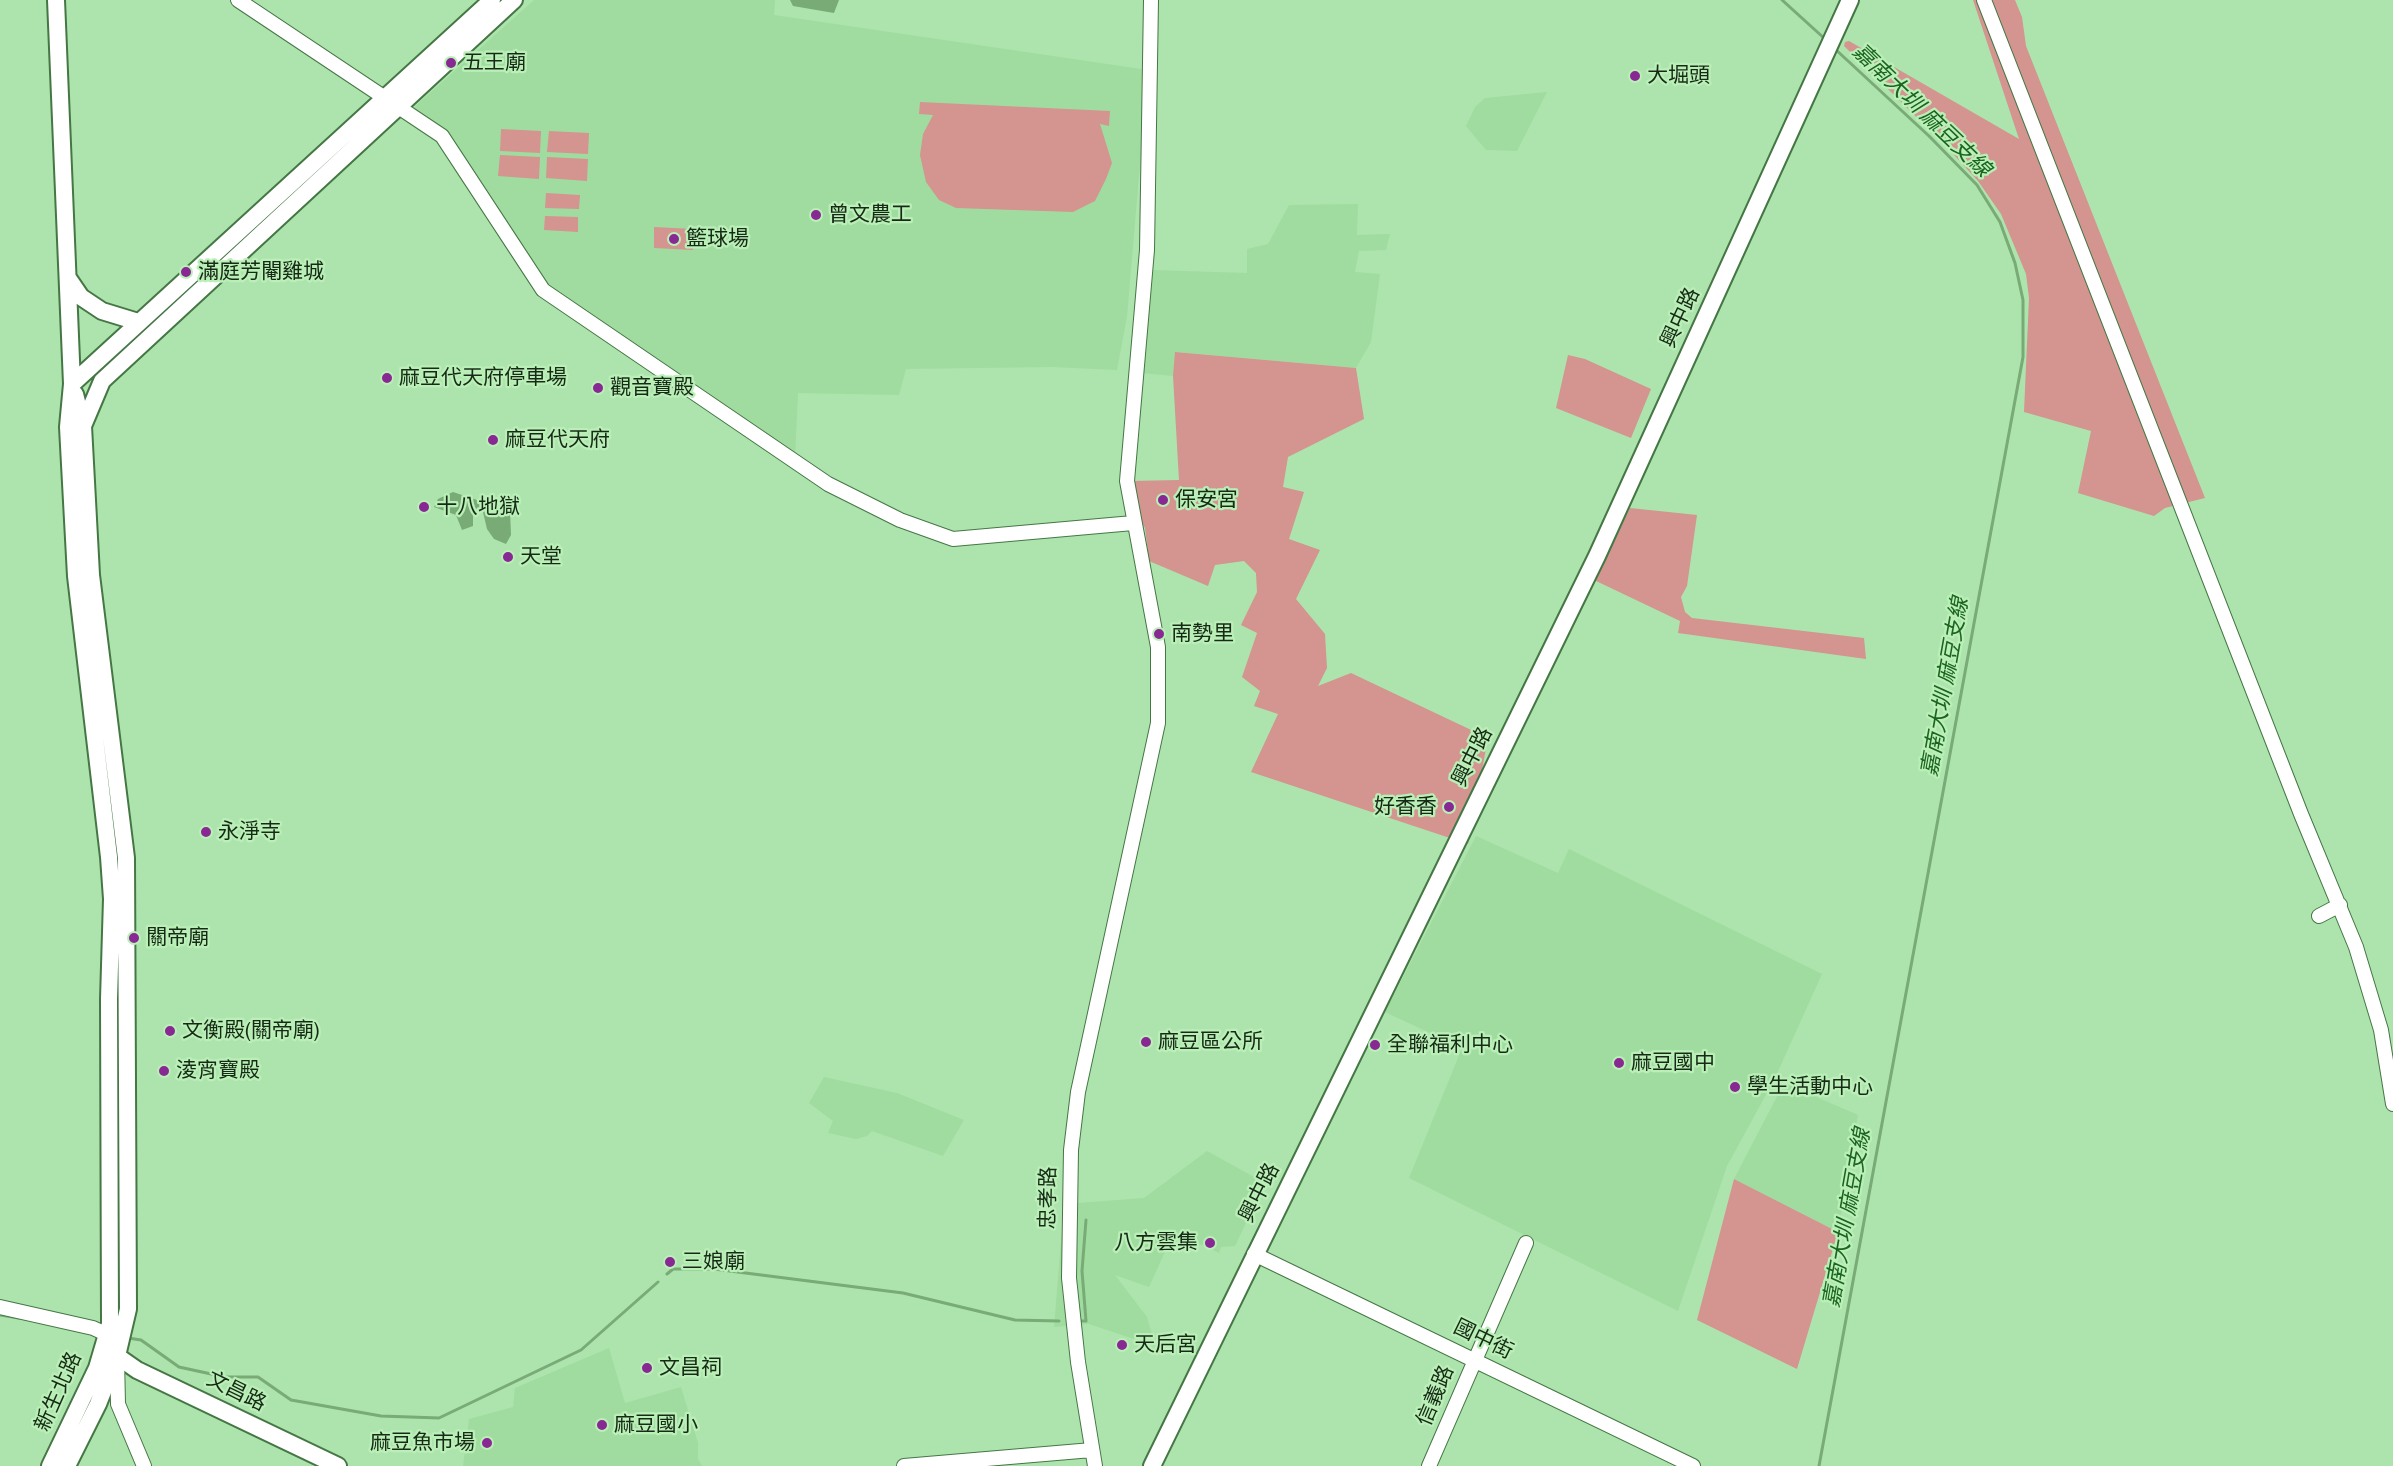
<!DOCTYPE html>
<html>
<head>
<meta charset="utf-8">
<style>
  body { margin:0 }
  canvas { display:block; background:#ade3ac }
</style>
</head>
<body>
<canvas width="2393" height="1466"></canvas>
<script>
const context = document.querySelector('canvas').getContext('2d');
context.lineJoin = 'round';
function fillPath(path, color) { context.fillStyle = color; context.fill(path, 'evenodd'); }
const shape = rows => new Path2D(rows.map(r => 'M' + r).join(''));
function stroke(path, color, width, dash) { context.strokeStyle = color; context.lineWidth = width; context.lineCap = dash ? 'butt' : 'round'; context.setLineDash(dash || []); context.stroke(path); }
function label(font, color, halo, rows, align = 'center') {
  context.font = font + ' "Archivo Narrow","Noto Sans TC",sans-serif'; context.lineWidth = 4.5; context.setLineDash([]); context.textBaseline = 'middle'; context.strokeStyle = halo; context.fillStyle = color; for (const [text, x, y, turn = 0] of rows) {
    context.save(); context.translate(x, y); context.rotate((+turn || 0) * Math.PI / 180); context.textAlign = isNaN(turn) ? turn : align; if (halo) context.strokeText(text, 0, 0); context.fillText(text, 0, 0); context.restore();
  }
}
fillPath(shape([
  [534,0,775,0,774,15,1148,70,1127,317,1117,370,1052,367,906,369,899,395,798,393,795,458,552,293,441,136,412,109],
  [1547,92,1517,151,1486,150,1466,126,1475,107,1485,98],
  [1358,204,1357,235,1390,234,1386,250,1359,251,1355,272,1380,274,1371,342,1356,368,1176,352,1173,376,1141,373,1152,270,1247,273,1247,249,1268,244,1289,205],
  [1476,836,1558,873,1569,849,1822,974,1775,1078,1727,1166,1678,1311,1409,1178,1462,1048,1385,1012],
  [824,1077,897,1093,964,1120,943,1156,872,1131,867,1136,856,1139,828,1133,833,1121,809,1103],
  [1784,1083,1858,1115,1838,1232,1734,1179],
  [1207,1151,1265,1183,1235,1246,1221,1247,1219,1253,1174,1232,1149,1287,1115,1275,1147,1317,1155,1346,1089,1324,1054,1327,1064,1204,1144,1198],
  [609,1348,625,1403,681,1387,698,1443,698,1459,702,1466,463,1466,469,1419,513,1407,515,1388]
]), '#a0dc9f');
fillPath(shape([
  [1973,0,2015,0,2022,17,2026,46,2205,498,2165,508,2154,516,2078,493,2091,431,2024,412,2029,298,2026,274,2001,214,1978,181,1945,145,1844,46,1845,42,1849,41,2019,139],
  [920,102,1110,111,1109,126,1100,124,1112,163,1106,179,1095,201,1073,212,956,208,939,200,926,182,920,155,923,134,933,115,919,114],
  [501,129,541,131,540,153,500,151],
  [549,131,589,133,588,154,547,152],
  [500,155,540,157,539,179,498,176],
  [547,157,588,159,587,181,546,178],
  [546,193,580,195,579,209,545,208],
  [545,216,578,217,578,232,544,230],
  [654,227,694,229,693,250,654,248],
  [1175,352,1356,368,1364,419,1288,457,1283,487,1304,492,1289,539,1320,550,1296,599,1325,634,1327,668,1318,686,1351,673,1488,738,1468,844,1251,772,1278,714,1254,706,1260,691,1242,677,1257,633,1241,625,1257,592,1256,573,1244,561,1215,565,1208,586,1149,561,1145,528,1139,518,1131,481,1179,480,1173,376],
  [1568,355,1585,359,1651,389,1631,438,1556,408],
  [1630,508,1697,515,1687,586,1681,597,1685,612,1692,618,1864,638,1866,659,1678,633,1680,621,1594,580],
  [1734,1179,1838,1232,1797,1369,1697,1320]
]), '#d4948f');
fillPath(shape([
  [790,0,839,0,834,13,793,6],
  [453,492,510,511,511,535,506,544,494,539,487,529,483,512,478,507,473,514,473,526,462,530,456,515,434,507,438,499]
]), '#78ab76');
stroke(shape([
  [1782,0,1825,39],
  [667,1274,673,1269,714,1269,903,1293,1015,1320,1059,1321],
  [0,1315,19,1318],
  [1076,1321,1086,1321,1082,1271,1086,1220],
  [128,1338,141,1340,179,1367,225,1377,258,1377,291,1400,381,1416,439,1418,581,1350,658,1282],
  [1819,1466,2023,357,2023,300,2015,263,2000,222,1977,185,1929,136,1834,48]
]), '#78ab76', 3);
const minor = shape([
  [238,0,442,136,543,290,828,484,900,520,953,539,1133,523],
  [1984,0,2301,814,2356,947,2381,1030,2393,1104],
  [2319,916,2340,905],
  [1254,1254,1693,1466],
  [0,1307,93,1328,106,1334],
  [117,1358,118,1404,144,1466],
  [904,1466,1092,1450],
  [1095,1466,1078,1362,1069,1278,1071,1150,1078,1092,1158,723,1158,647,1127,481,1147,250,1151,0],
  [1429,1466,1526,1243]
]);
const major = shape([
  [68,278,81,297,102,311,138,322],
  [72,384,492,0],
  [83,426,102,381,514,0],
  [113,1349,117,1356,137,1370,338,1466],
  [50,1466,97,1368,110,1324,109,999,112,899,109,857,76,576,68,427,72,384,56,0],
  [67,1466,98,1404,117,1356,128,1309,126,858,91,575,83,426,75,394],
  [1152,1466,1597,556,1850,0]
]);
stroke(minor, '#457745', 16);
stroke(major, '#457745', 20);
stroke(minor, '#fff', 14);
stroke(major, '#fff', 16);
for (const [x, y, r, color] of [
  [451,63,6,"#882892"],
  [1635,76,6,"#882892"],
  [816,215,6,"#882892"],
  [674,239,6,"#882892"],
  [186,272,6,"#882892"],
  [387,378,6,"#882892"],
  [598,388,6,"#882892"],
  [493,440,6,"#882892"],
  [1163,500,6,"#882892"],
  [424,507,6,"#882892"],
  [508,557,6,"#882892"],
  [1159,634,6,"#882892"],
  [1449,807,6,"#882892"],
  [206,832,6,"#882892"],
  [134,938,6,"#882892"],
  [170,1031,6,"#882892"],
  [1146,1042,6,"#882892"],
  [1375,1045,6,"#882892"],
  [1619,1063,6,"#882892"],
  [164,1071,6,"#882892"],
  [1735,1087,6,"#882892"],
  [1210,1243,6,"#882892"],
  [670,1262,6,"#882892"],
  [1122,1345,6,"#882892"],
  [647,1368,6,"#882892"],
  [602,1425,6,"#882892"],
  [487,1443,6,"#882892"]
]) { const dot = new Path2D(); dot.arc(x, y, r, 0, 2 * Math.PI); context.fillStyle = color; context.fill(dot); stroke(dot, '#baf0b8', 2); }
label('21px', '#162a15', '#baf0b8', [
  ["五王廟",463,63],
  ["大堀頭",1647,76],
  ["曾文農工",828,215],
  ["籃球場",686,239],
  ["滿庭芳閹雞城",198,272],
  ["麻豆代天府停車場",399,378],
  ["觀音寶殿",610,388],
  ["麻豆代天府",505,440],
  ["保安宮",1175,500],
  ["十八地獄",436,507],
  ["天堂",520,557],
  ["南勢里",1171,634],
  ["好香香",1437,807,"right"],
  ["永淨寺",218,832],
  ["關帝廟",146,938],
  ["文衡殿(關帝廟)",182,1031],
  ["麻豆區公所",1158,1042],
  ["全聯福利中心",1387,1045],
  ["麻豆國中",1631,1063],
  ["淩宵寶殿",176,1071],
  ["學生活動中心",1747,1087],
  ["八方雲集",1198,1243,"right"],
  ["三娘廟",682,1262],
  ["天后宮",1134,1345],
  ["文昌祠",659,1368],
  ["麻豆國小",614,1425],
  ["麻豆魚市場",475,1443,"right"]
], 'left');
label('21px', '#162a15', '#baf0b8', [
  ["興中路",1681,318,-65],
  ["興中路",1473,757,-63],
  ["興中路",1260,1193,-63],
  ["忠孝路",1049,1198,-89],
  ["國中街",1483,1340,26],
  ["新生北路",59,1392,-66],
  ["文昌路",236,1392,26],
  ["信義路",1436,1396,-67]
]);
label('italic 22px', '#1c6420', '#baf0b8', [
  ["嘉南大圳 麻豆支線",1921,111,44],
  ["嘉南大圳 麻豆支線",1946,687,-80],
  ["嘉南大圳 麻豆支線",1848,1218,-80]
]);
</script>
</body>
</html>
